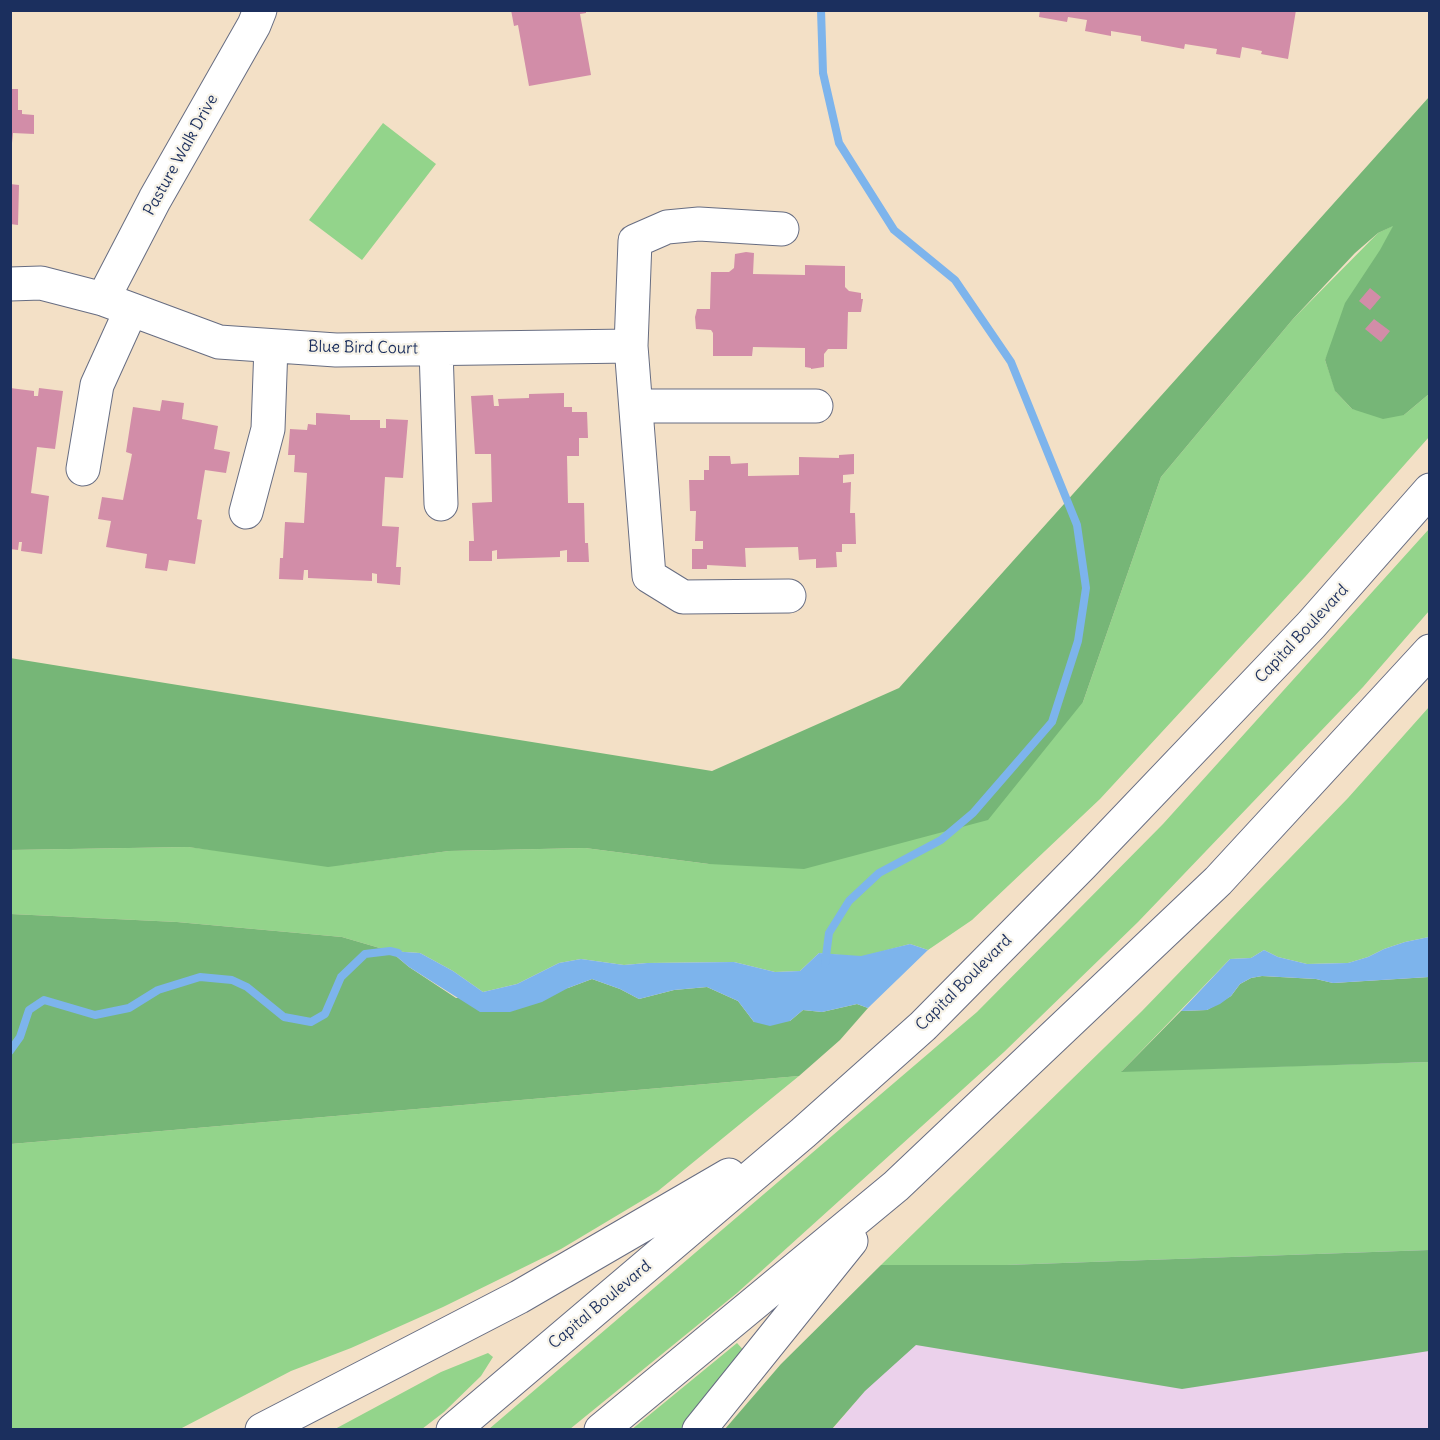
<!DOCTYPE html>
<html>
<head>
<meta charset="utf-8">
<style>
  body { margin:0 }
  #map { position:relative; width:1440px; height:1440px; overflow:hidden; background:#f3e0c6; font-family:Delius,sans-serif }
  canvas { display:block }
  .frame { position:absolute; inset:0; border:12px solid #1b2f5e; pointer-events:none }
</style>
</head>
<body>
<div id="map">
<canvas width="1440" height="1440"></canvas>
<div class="frame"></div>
</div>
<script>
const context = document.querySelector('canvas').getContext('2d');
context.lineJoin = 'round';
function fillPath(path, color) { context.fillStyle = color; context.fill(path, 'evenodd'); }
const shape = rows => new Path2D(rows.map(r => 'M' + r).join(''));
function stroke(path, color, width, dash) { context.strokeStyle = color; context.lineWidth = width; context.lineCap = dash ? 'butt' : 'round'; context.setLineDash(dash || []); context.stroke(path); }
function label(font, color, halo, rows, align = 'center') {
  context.font = font + ' Delius,sans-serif'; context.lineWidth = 4.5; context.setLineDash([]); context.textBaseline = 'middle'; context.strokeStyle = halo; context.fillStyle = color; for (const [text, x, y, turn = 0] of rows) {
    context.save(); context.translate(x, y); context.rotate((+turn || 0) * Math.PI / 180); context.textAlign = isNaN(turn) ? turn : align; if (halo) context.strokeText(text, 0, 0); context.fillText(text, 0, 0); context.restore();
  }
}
fillPath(shape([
  [1429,958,1429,1429,832,1430,1181,1011,1207,1010]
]), '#ebd1eb');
fillPath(shape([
  [383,123,436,164,362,260,309,220],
  [1394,225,1325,360,1336,392,1352,409,1404,415,1429,394,1429,437,1305,577,1100,799,972,920,928,950,910,944,861,957,819,953,800,971,775,972,734,962,647,963,624,965,581,959,559,963,517,984,483,992,453,971,420,953,390,951,342,937,177,922,11,914,11,850,188,847,341,865,449,851,585,848,709,864,1083,702,1161,477,1293,319,1378,233],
  [1429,529,1429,611,1363,687,1138,922,1004,1052,737,1293,570,1429,489,1429,977,1012,1163,824],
  [1429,707,1429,937,1405,942,1384,949,1368,957,1348,963,1307,964,1278,957,1264,950,1251,958,1230,959,1122,1071,1429,1062,1429,1250,1006,1265,881,1265,1142,1011,1348,798],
  [799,1076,658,1191,561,1249,443,1307,351,1348,291,1371,180,1429,11,1430,11,1144],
  [737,1343,747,1354,684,1429,631,1430],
  [488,1353,493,1357,481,1376,444,1412,422,1429,335,1429,441,1372]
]), '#93d48b');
fillPath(shape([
  [1429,97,1429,394,1404,415,1383,419,1352,409,1335,391,1325,360,1345,303,1380,250,1393,226,1378,233,1355,253,1293,319,1161,477,1083,702,988,820,804,869,709,864,585,848,449,851,328,867,188,847,11,850,10,658,712,771,899,688],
  [11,914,177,922,342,937,390,951,409,967,456,998,568,988,592,979,620,989,639,999,674,990,707,987,738,1001,754,1022,790,1021,803,1010,822,1012,857,1004,868,1008,840,1040,799,1076,11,1144],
  [1262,976,1316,979,1333,983,1429,977,1429,1062,1121,1072,1181,1011,1207,1010,1231,996,1240,984,1251,978],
  [1429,1250,1429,1351,1182,1389,916,1345,865,1391,832,1429,725,1429,781,1364,881,1265,1006,1265]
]), '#76b677');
fillPath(shape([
  [1429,937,1429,977,1333,983,1316,979,1262,976,1251,978,1240,984,1231,996,1220,1004,1207,1010,1181,1011,1230,959,1251,958,1264,950,1278,957,1307,964,1348,963,1368,957,1384,949,1405,942],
  [910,944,928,950,868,1008,857,1004,822,1012,803,1010,790,1021,770,1026,754,1022,738,1001,707,987,674,990,639,999,620,989,592,979,568,988,542,1002,510,1012,480,1012,409,967,390,951,420,953,453,971,483,992,517,984,559,963,581,959,624,965,647,963,734,962,775,972,800,971,819,953,861,956]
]), '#7db4ec');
stroke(shape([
  [821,10,823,73,839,143,894,230,955,280,1011,362,1077,525,1086,588,1078,641,1052,722,973,813,941,840,879,873,849,901,829,933,825,964],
  [10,1051,20,1037,29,1010,44,1000,95,1015,129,1008,158,990,200,977,232,980,247,987,284,1017,311,1022,325,1014,341,977,365,954,390,951,398,953]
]), '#7db4ec', 8);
fillPath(shape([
  [511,10,586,10,586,13,580,14,591,75,529,86,518,25,514,26],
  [1040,10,1296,10,1288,59,1261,54,1262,51,1242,47,1240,58,1216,54,1217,49,1185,44,1184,49,1141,41,1141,36,1111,31,1111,36,1085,31,1087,20,1068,17,1067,22,1039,17],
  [10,89,18,89,18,110,22,110,22,114,34,115,34,134,13,133,12,143,10,142],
  [10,184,19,185,18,225,10,224],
  [746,252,754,253,753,274,805,275,805,265,845,266,845,287,849,291,861,293,861,299,863,299,861,312,848,312,847,349,828,349,824,354,824,367,811,369,811,368,805,367,805,348,753,347,752,356,713,356,713,333,711,330,696,329,695,317,697,309,710,309,711,272,729,272,734,268,735,254],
  [1370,288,1381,297,1370,310,1359,301],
  [1374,319,1390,331,1381,342,1365,329],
  [10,388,34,391,34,396,38,396,39,388,63,391,55,449,37,447,31,493,49,496,42,554,21,551,22,542,19,542,18,550,10,549],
  [564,393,564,407,572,407,572,412,587,412,588,438,579,438,579,456,567,456,568,503,584,503,585,543,588,543,589,562,567,562,567,550,560,551,560,557,497,559,497,550,492,551,492,561,469,561,469,541,474,541,472,503,492,502,491,454,475,454,471,396,493,395,494,406,499,406,498,399,529,398,529,394],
  [162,400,184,403,182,419,218,426,214,449,230,452,226,473,205,470,197,519,202,520,195,564,169,560,167,571,145,568,147,554,106,547,111,521,98,519,102,497,123,500,132,454,126,452,133,407,160,411],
  [316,413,350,415,350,420,380,420,380,428,386,428,386,419,408,420,403,478,385,477,382,526,399,527,396,567,401,567,400,585,377,583,377,574,372,573,372,581,308,578,308,570,304,570,303,580,279,579,280,558,283,558,285,522,304,523,307,473,294,472,295,455,288,455,290,429,307,430,308,424,316,425],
  [854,454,854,474,843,475,843,483,851,482,850,513,855,513,856,544,842,544,842,552,836,552,837,567,816,568,816,559,799,560,798,547,745,548,746,567,707,565,707,569,692,569,692,549,703,549,703,541,695,541,696,511,690,511,689,480,704,480,704,470,709,470,709,456,730,456,731,464,748,463,748,476,799,475,799,457,839,458,839,455]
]), '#d28da8');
const minor = shape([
  [10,284,41,283,103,299,219,342,336,350,631,346,649,576,683,597,789,596],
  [103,299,155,199,254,25,260,10],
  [631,346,635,241,667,227,699,224,782,229],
  [436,349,441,504],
  [636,406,816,406],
  [83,469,97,385,131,310],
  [246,512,268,429,271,346]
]);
const highway = shape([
  [262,1430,519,1297,729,1175],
  [453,1430,803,1133,923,1026,1082,865,1311,625,1430,490],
  [601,1430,896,1186,1218,881,1430,651],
  [699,1430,851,1241]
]);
stroke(minor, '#676d82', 35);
stroke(highway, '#676d82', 35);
stroke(minor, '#fff', 33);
stroke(highway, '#fff', 33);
label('16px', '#1b2f5e', '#f7f3e8', [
  ["Pasture Walk Drive",181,155,-61],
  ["Blue Bird Court",363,348,1],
  ["Capital Boulevard",1302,634,-47],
  ["Capital Boulevard",964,983,-45],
  ["Capital Boulevard",600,1305,-40]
]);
</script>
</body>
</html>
